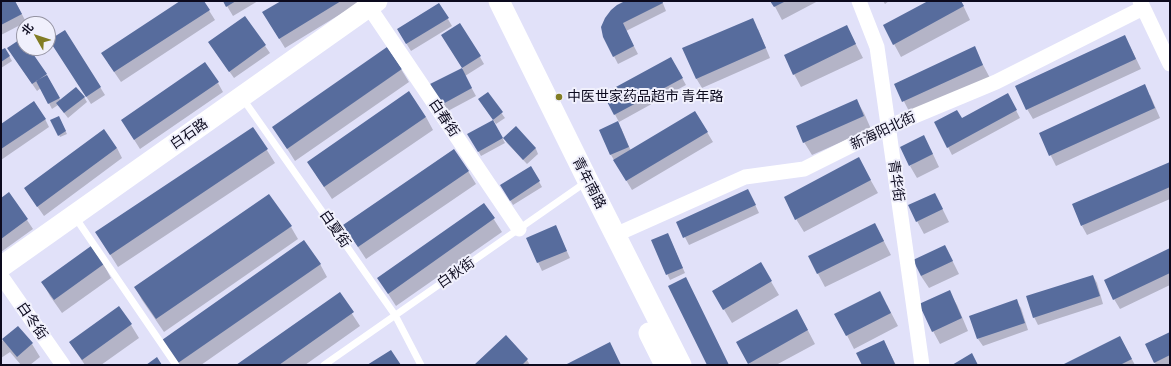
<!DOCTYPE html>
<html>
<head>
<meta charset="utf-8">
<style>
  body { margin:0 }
  #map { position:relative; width:1171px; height:366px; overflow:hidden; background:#e1e1f9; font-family:"Crimson Pro","Noto Sans SC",serif }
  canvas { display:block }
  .frame { position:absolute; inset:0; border:2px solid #0c0a1e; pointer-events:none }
  .north { position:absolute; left:16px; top:16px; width:40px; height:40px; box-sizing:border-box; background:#f0f0fc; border:1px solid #9594a3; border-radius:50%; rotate:309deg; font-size:11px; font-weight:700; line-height:16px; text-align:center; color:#0c0a1e }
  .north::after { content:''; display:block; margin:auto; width:14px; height:18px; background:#827d24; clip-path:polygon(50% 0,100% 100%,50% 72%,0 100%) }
</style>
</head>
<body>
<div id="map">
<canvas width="1171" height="366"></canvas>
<div class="frame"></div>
<div class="north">北</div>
</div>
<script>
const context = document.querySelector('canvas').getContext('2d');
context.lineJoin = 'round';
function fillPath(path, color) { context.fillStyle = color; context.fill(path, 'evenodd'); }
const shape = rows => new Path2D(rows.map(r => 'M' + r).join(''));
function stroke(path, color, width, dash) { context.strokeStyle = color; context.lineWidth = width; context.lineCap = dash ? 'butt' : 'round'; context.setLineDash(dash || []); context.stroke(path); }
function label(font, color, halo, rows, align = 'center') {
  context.font = font + ' "Crimson Pro","Noto Sans SC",serif'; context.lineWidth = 4; context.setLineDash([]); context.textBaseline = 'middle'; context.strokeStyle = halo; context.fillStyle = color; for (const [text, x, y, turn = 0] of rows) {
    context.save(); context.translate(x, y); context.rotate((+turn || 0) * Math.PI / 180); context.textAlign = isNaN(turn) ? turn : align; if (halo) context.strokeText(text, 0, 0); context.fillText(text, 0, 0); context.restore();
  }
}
fillPath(shape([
  [1,1,15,1,26,22,1,35],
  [182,1,203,1,215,20,121,82,108,63],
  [224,1,258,1,233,16],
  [283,1,362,1,285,48,269,22],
  [627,1,662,1,666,11,626,31,638,54,618,64,604,37],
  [772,1,818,1,782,20],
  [883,1,889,1,885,4],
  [930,1,961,1,970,20,901,57,894,44],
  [439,4,452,26,411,51,398,30],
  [245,17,270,53,234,78,214,50],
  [847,27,863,58,801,87,794,74],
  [758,29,770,58,702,88,696,78],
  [65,31,105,95,91,104,55,47],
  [24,43,24,48,28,48,46,74,61,101,84,97,87,102,68,118,58,105,52,109,41,88,37,91,13,56],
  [447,43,480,57,484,64,465,76,476,96,446,112,432,85,463,69],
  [1130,46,1141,69,1033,119,1027,109],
  [974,48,990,78,911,115,895,84],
  [5,49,12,61,1,68,1,51],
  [671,58,686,85,619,122,604,94],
  [401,69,409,82,295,161,274,128],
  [218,83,223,92,140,149,128,130],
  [487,93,505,118,496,124,494,121,493,121,505,143,481,156,469,134,494,120,482,104],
  [1008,95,1020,118,952,155,948,147,962,120],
  [1150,95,1160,118,1056,166,1040,134],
  [857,101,864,113,871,129,812,155,804,142],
  [695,112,713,142,632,190,611,155,600,131,621,128,631,151],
  [426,117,433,130,332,199,316,175],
  [59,118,67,134,60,137,52,121],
  [45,119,49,127,1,160,1,125],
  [516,127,536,149,538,154,527,164,507,143,504,138,503,139],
  [253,128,275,163,118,267,96,232],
  [117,148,122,158,44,216,25,189],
  [931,150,939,167,917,178,910,166],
  [1170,163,1170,199,1087,235,1082,226],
  [531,167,542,187,513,205,502,186],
  [468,171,476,184,366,259,352,238],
  [866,172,878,193,804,232,796,219],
  [9,193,33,229,1,252,1,199],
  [935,194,949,222,924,234,917,221],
  [752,198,759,213,689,245,677,222],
  [484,204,502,232,396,306,378,278],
  [875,224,891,255,825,287,809,257],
  [291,227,298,239,164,332,142,300,135,287],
  [559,234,570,258,542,271,527,238],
  [670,239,685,273,670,280,652,241],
  [945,246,959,274,929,288,921,276],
  [91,248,104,265,111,278,62,313,50,296,43,283],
  [1170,250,1170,285,1120,309,1114,299],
  [760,263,779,295,732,323,713,291],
  [320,264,327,277,201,365,179,365,170,353],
  [1093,276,1097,283,1103,304,1038,325,1034,317],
  [949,292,957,305,968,331,940,344,933,331],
  [339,294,360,326,305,365,238,365],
  [1016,301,1021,308,1028,330,983,346,978,339],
  [887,305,898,326,854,349,836,314],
  [119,308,131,325,139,338,101,365,85,365,70,343],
  [804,323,815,344,776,365,750,365,738,342],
  [18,327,32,344,40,357,30,365,21,365,10,352,1,358,1,339,2,341],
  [1170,333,1170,365,1156,365,1146,344],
  [506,337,527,360,530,365,475,365],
  [1120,337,1135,365,1064,365],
  [884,342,896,365,863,365]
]), '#0003');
fillPath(shape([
  [1,1,15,1,22,14,1,25],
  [180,1,204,1,210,10,114,72,101,53],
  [223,1,236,1,226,7],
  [281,1,341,1,279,39,262,12],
  [625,1,662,1,663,3,623,23,634,46,613,57,603,37,601,27,605,18,611,10,617,5],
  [770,1,786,1,774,7],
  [928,1,961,1,964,6,893,45,883,25],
  [439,3,449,18,406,44,397,29],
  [245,16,266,45,229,72,208,42],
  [753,18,766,48,696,79,682,48],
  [460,23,481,56,462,68,441,35],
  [847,25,856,44,793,75,784,55],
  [65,30,101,87,86,97,49,40],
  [1125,35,1136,59,1026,110,1015,86],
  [22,38,24,41,24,48,29,48,47,74,32,84,7,48],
  [975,46,983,65,902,102,894,84],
  [387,47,402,69,287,149,272,127],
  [5,48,10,56,1,62,1,50],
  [671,57,683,78,614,115,603,94],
  [205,62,219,82,134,140,121,120],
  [462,68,472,88,441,105,430,84],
  [47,75,60,98,48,104,36,81],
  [1145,84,1155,108,1049,156,1039,133],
  [76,87,85,97,64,113,56,103],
  [409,91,426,117,324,187,307,162],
  [488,92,503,112,493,120,478,99],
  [1008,93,1017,110,947,148,934,122,957,110,962,118],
  [857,99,864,116,803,143,796,126],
  [34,101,46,119,1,149,1,124],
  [695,111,708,132,626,181,613,160],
  [59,116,66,131,58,136,50,120],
  [493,120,503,138,478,152,467,134],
  [618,121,629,147,610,155,599,130],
  [516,126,536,148,523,160,503,138],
  [253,127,268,149,110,255,95,232],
  [104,129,117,148,37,207,24,188],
  [924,135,933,154,909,166,900,147],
  [454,149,469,171,358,247,343,225],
  [859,157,871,180,795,220,784,197],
  [1170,162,1170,187,1081,226,1072,204],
  [531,166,540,181,510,201,500,185],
  [748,189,756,205,683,238,676,222],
  [9,192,28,219,1,239,1,198],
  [935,193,943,209,916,222,908,205],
  [269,194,292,226,156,319,134,287],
  [484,203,495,218,388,294,377,278],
  [875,223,884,241,817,274,808,256],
  [556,225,567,251,537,263,526,238],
  [668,233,683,268,666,275,651,240],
  [304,240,321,264,178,363,162,340],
  [945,245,953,261,921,276,913,260],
  [91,246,104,264,54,300,41,282],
  [1170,248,1170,273,1113,300,1104,280],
  [761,262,772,281,723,310,712,291],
  [1093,275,1100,296,1033,318,1026,296],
  [686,277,729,365,707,365,668,286],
  [950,290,962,318,932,332,919,304],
  [880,291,891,313,846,336,834,314],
  [340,292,354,312,279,365,236,365],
  [1017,299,1025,323,977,339,969,316],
  [119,306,132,324,82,360,69,342],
  [797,309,808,330,748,364,736,342],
  [18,326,33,343,17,357,2,339],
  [1170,332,1170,355,1154,363,1145,344],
  [506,335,528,359,522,365,474,365],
  [1120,336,1132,359,1120,365,1062,365],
  [884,340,895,364,893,365,862,365,856,353],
  [610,342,621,365,565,365],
  [391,350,401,365,367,365],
  [972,353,978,365,952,365],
  [157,357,162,365,146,365]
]), '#576c9d');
stroke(shape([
  [243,99,395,315,421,365],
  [75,217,176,365],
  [324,365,586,182]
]), '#fff', 7);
stroke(shape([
  [859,1,877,47,922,365],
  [1140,1,1170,64],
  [369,7,519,229],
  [615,235,745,177,804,169,888,127,996,82,1143,8],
  [1,276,63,365]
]), '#fff', 15);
stroke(shape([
  [499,1,588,181,681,365],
  [1,267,377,1],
  [649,333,665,365]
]), '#fff', 21);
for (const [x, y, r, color] of [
  [559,97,4,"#827d24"]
]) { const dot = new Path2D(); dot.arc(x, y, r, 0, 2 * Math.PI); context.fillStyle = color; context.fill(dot); stroke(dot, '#f0f0fc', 1.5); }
label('14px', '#0c0a1e', '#f0f0fc', [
  ["中医世家药品超市 青年路",567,97]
], 'left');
label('14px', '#0c0a1e', '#f0f0fc', [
  ["白春街",444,118,56],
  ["新海阳北街",883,131,-25],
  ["白石路",189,134,-35],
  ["青华街",896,181,82],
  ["青年南路",589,183,63],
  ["白夏街",335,229,55],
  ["白秋街",456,273,-35],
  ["白冬街",32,321,55]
]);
</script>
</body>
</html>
